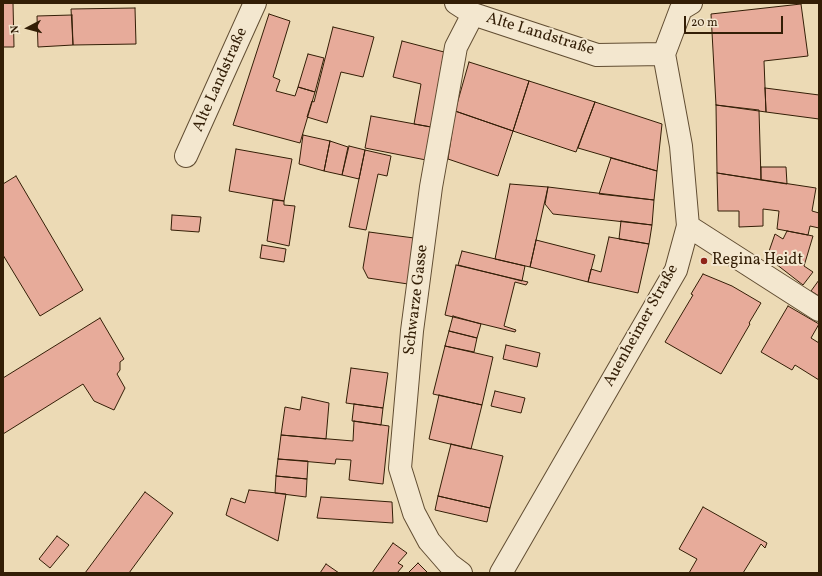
<!DOCTYPE html>
<html>
<head>
<meta charset="utf-8">
<style>
  body { margin:0 }
  #map { position:relative; width:822px; height:576px; overflow:hidden; background:#ecdab5; font-family:Vollkorn,serif }
  canvas { display:block }
  .frame { position:absolute; inset:0; border:4px solid #331e06; pointer-events:none }
  .north { position:absolute; left:8px; top:8px; width:40px; height:40px; -webkit-text-stroke:3px #f3e7cf; paint-order:stroke; rotate:264deg; font-size:11px; font-weight:700; line-height:16px; text-align:center; color:#331e06 }
  .north::after { content:''; display:block; margin:auto; width:14px; height:18px; background:#331e06; clip-path:polygon(50% 0,100% 100%,50% 72%,0 100%) }
  .scale { position:absolute; left:684px; top:16px; width:99px; height:18px; box-sizing:border-box; border:2px solid #331e06; border-top:0; padding-left:5px; font-size:12px; line-height:14px; white-space:nowrap; color:#331e06; -webkit-text-stroke:3px #f3e7cf; paint-order:stroke }
</style>
</head>
<body>
<div id="map">
<canvas width="822" height="576"></canvas>
<div class="frame"></div>
<div class="north">N</div>
<div class="scale">20 m</div>
</div>
<script>
const context = document.querySelector('canvas').getContext('2d');
context.lineJoin = 'round';
function fillPath(path, color) { context.fillStyle = color; context.fill(path, 'evenodd'); }
const shape = rows => new Path2D(rows.map(r => 'M' + r).join(''));
function stroke(path, color, width, dash) { context.strokeStyle = color; context.lineWidth = width; context.lineCap = dash ? 'butt' : 'round'; context.setLineDash(dash || []); context.stroke(path); }
function label(font, color, halo, rows, align = 'center') {
  context.font = font + ' Vollkorn,serif'; context.lineWidth = 4; context.setLineDash([]); context.textBaseline = 'middle'; context.strokeStyle = halo; context.fillStyle = color; for (const [text, x, y, turn = 0] of rows) {
    context.save(); context.translate(x, y); context.rotate((+turn || 0) * Math.PI / 180); context.textAlign = isNaN(turn) ? turn : align; if (halo) context.strokeText(text, 0, 0); context.fillText(text, 0, 0); context.restore();
  }
}
const building = shape([
  [3,3,13,3,14,47,3,47,3,3],
  [801,4,808,56,764,61,766,112,716,105,711,14,801,4],
  [135,8,136,44,73,45,71,9,135,8],
  [269,14,290,21,273,77,280,80,276,91,295,96,298,87,315,92,300,143,233,125,269,14],
  [72,15,73,45,38,47,37,16,72,15],
  [333,27,374,37,363,77,341,72,327,123,307,117,312,101,314,102,333,27],
  [402,41,444,52,431,127,414,124,421,84,393,77,402,41],
  [308,54,324,58,315,92,298,87,308,54],
  [469,62,529,81,513,131,455,111,469,62],
  [529,81,595,102,576,152,513,131,529,81],
  [765,88,819,95,819,119,766,112,765,88],
  [595,102,662,124,657,171,578,148,595,102],
  [716,105,759,110,761,180,717,173,716,105],
  [455,111,513,131,498,176,448,159,455,111],
  [371,116,431,127,426,160,365,148,371,116],
  [303,135,330,141,324,171,299,164,303,135],
  [330,141,348,147,342,175,324,171,330,141],
  [349,146,365,150,359,179,342,175,349,146],
  [236,149,292,159,284,201,229,191,236,149],
  [365,150,391,156,387,176,378,174,366,230,349,227,365,150],
  [611,158,657,171,654,200,599,194,611,158],
  [761,167,786,167,787,184,761,180,761,167],
  [717,173,816,188,812,211,819,213,819,228,810,226,808,235,777,229,779,211,763,209,763,226,739,227,739,211,718,211,717,173],
  [16,176,83,290,40,316,3,255,3,184,16,176],
  [510,184,548,187,530,267,495,259,510,184],
  [548,187,654,200,652,225,553,214,545,204,548,187],
  [273,200,284,201,284,205,295,206,289,246,267,241,273,200],
  [172,215,201,217,199,232,171,230,172,215],
  [621,221,652,225,649,244,619,239,621,221],
  [787,231,813,236,804,266,813,272,803,285,767,257,775,234,783,239,787,231],
  [369,232,414,238,408,284,368,278,363,268,369,232],
  [609,237,649,244,638,293,588,282,591,269,601,272,609,237],
  [536,240,595,255,588,282,530,267,536,240],
  [262,245,286,249,284,262,260,258,262,245],
  [462,251,525,266,522,281,458,265,462,251],
  [456,265,528,282,526,285,515,282,504,326,516,330,515,332,445,315,456,265],
  [703,274,732,286,761,303,749,323,750,324,721,374,665,342,693,295,691,294,703,274],
  [819,280,819,296,811,291,819,280],
  [788,306,819,324,811,338,819,343,819,380,795,365,792,370,761,352,788,306],
  [453,316,481,324,477,338,449,331,453,316],
  [100,318,124,359,120,362,120,370,117,374,125,388,114,410,94,401,83,384,3,434,3,378,100,318],
  [449,331,477,338,474,352,445,346,449,331],
  [506,345,540,353,537,367,503,359,506,345],
  [445,346,493,357,482,405,433,394,445,346],
  [351,368,388,373,383,408,346,403,351,368],
  [495,391,525,398,521,413,491,406,495,391],
  [439,395,482,405,471,449,429,439,439,395],
  [302,397,329,403,326,439,281,435,285,407,300,410,302,397],
  [354,404,383,408,381,425,352,421,354,404],
  [354,421,389,426,383,484,349,480,351,460,336,459,335,464,278,459,281,435,353,441,354,421],
  [451,444,503,456,490,508,438,496,451,444],
  [278,459,308,461,307,479,276,476,278,459],
  [276,476,307,479,306,497,275,493,276,476],
  [249,490,286,494,278,541,226,515,231,498,245,503,249,490],
  [145,492,173,513,129,573,85,573,145,492],
  [438,496,490,508,487,522,435,510,438,496],
  [321,497,392,502,393,523,317,518,321,497],
  [703,507,767,543,765,548,761,544,743,573,689,573,697,559,679,549,703,507],
  [57,536,69,545,50,568,39,559,57,536],
  [393,543,407,553,398,563,403,566,397,573,372,573,393,543],
  [418,563,428,573,408,573,418,563],
  [326,564,339,573,320,573,326,564]
]);
fillPath(building, '#e7ab9a');
stroke(building, '#331e06', 1);
const minor = shape([
  [456,3,473,14,597,55,664,54],
  [664,54,681,9,691,3],
  [186,156,255,3],
  [688,226,819,310],
  [461,573,449,564,429,541,414,513,400,468,412,331,431,187,456,47,473,14],
  [501,573,676,270,688,226,681,146,664,54]
]);
stroke(minor, '#614d32', 24);
stroke(minor, '#f3e7cf', 22);
for (const [x, y, r, color] of [
  [704,261,4,"#8f2418"]
]) { const dot = new Path2D(); dot.arc(x, y, r, 0, 2 * Math.PI); context.fillStyle = color; context.fill(dot); stroke(dot, '#f3e7cf', 1.5); }
label('16px', '#331e06', '#f3e7cf', [
  ["Alte Landstraße",540,35,17],
  ["Alte Landstraße",221,80,-66],
  ["Schwarze Gasse",417,300,-83],
  ["Auenheimer Straße",642,326,-61]
]);
label('16px', '#331e06', '#f3e7cf', [
  ["Regina Heidt",712,261]
], 'left');
</script>
</body>
</html>
